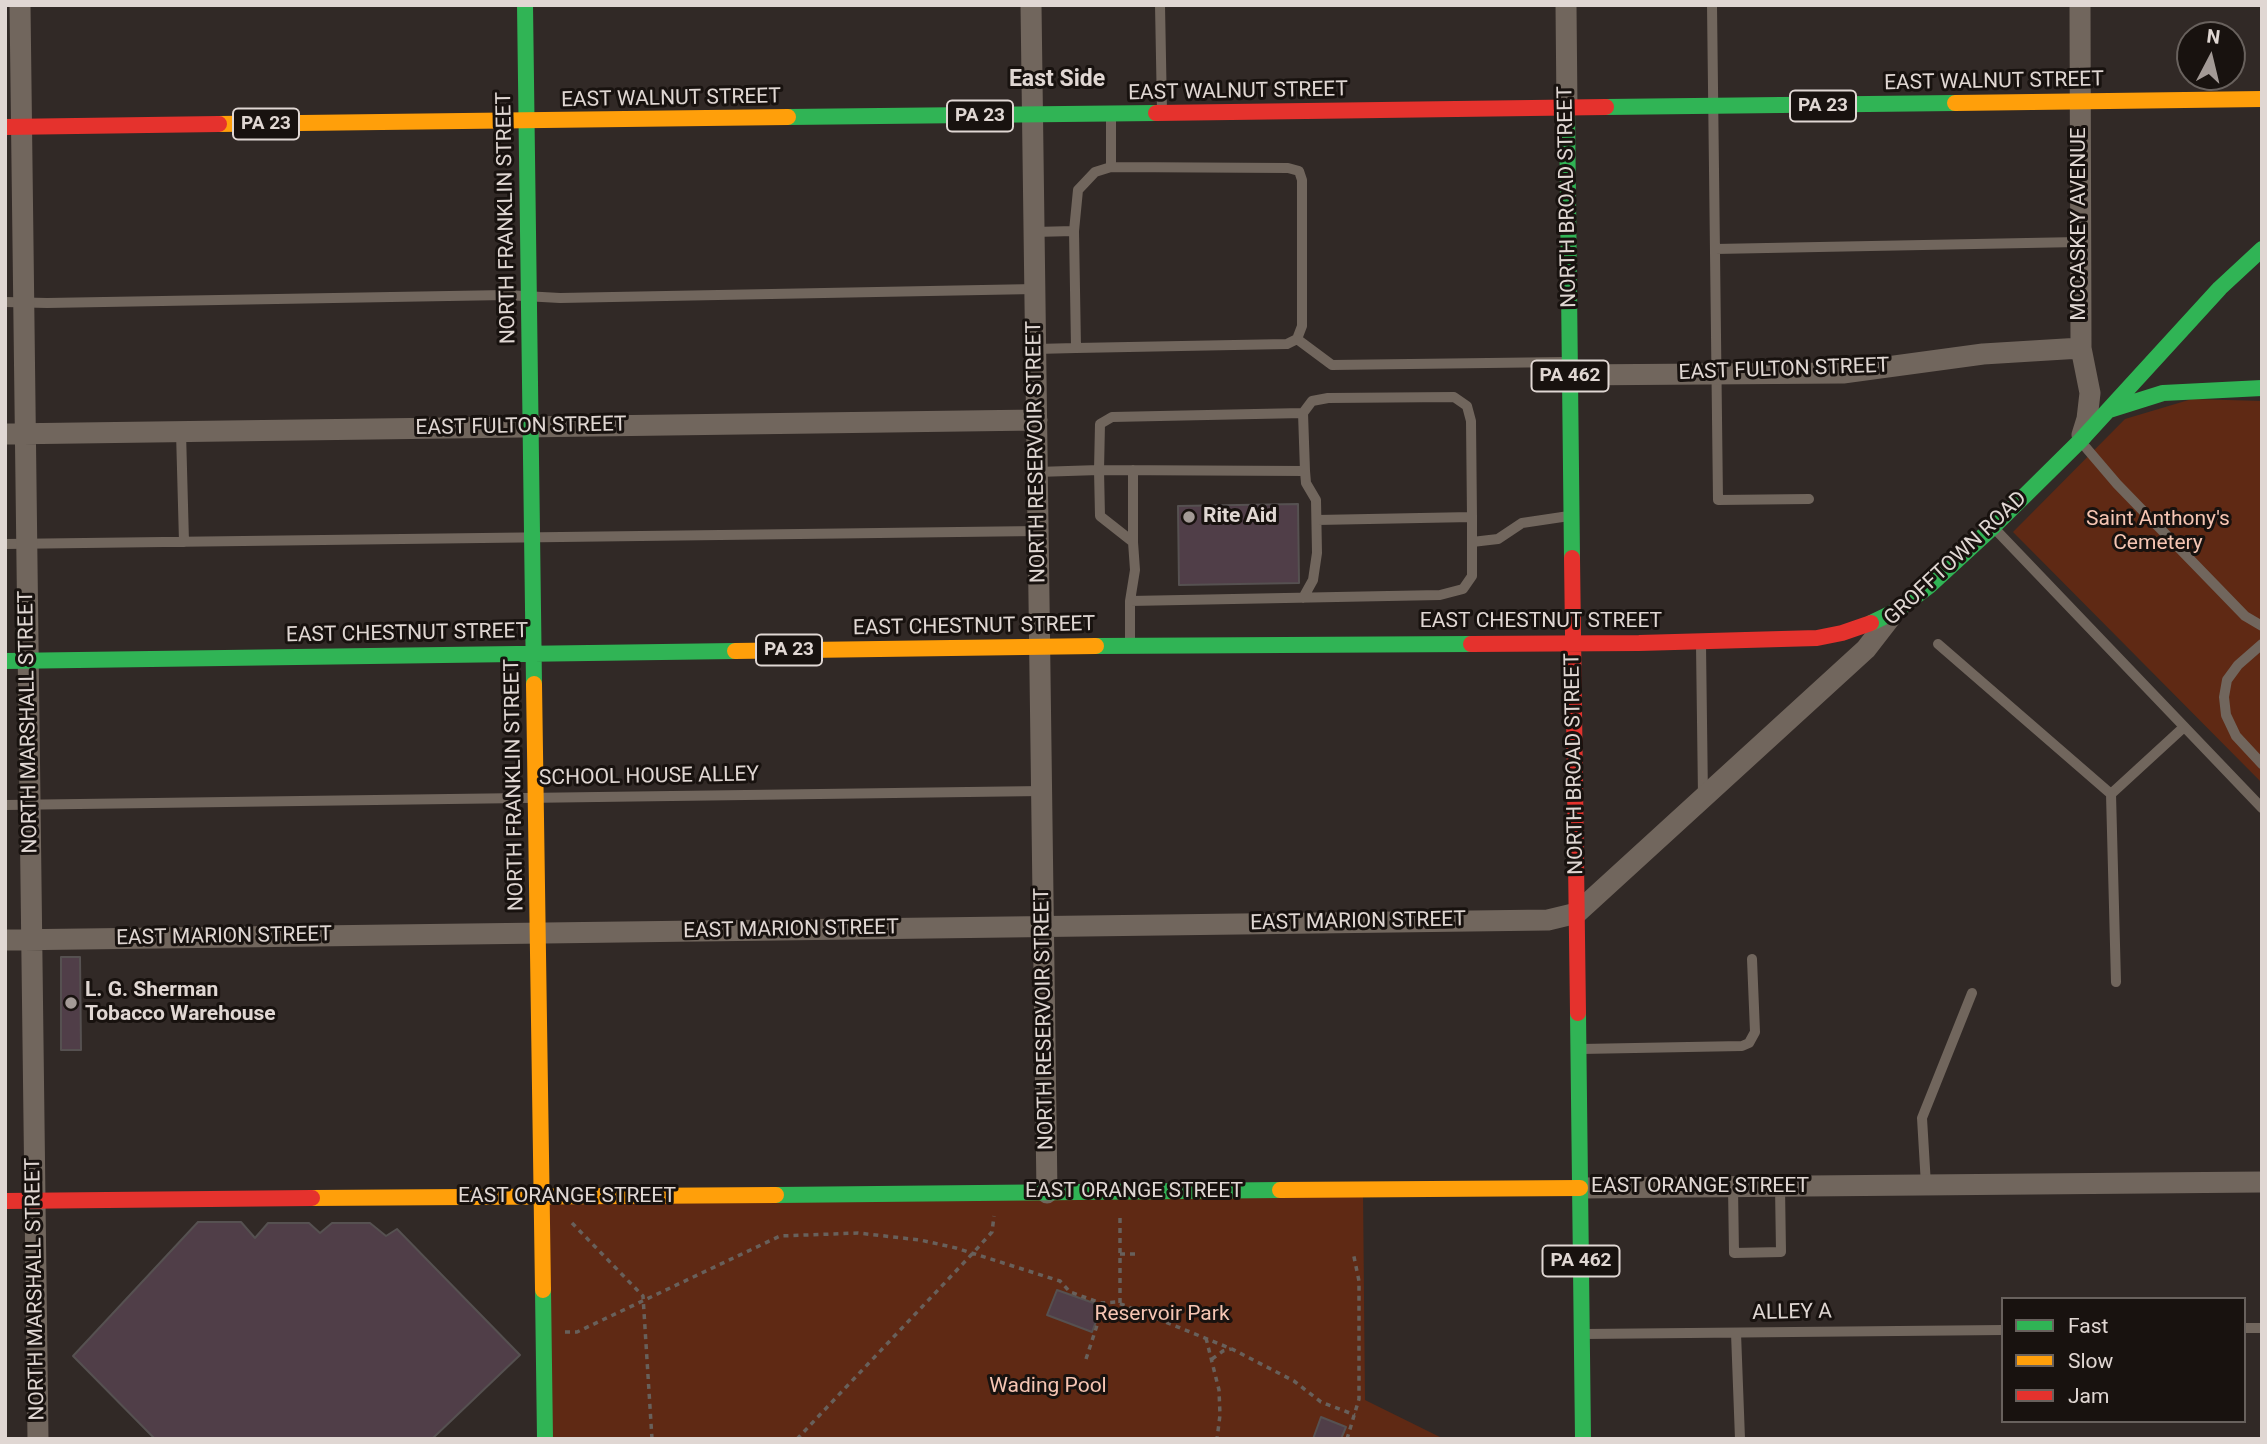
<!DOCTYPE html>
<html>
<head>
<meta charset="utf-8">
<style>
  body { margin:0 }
  #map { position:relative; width:2267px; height:1444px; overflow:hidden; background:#312926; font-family:Roboto,sans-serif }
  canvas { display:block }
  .frame { position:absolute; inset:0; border:7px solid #e0d7d3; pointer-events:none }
  .legend { position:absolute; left:2001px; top:1297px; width:245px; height:126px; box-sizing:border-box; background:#18120f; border:2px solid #68615d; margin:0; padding:9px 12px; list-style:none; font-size:21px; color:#e0d7d3 }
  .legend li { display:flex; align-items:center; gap:14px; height:35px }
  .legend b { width:35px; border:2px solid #68615d }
  .north { position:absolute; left:2176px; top:21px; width:70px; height:70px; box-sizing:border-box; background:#18120f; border:2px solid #68615d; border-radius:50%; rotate:7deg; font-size:19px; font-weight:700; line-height:28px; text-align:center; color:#e0d7d3 }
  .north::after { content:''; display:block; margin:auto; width:24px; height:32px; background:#a39a96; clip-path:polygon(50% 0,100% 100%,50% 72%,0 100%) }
</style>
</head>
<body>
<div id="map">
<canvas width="2267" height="1444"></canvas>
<div class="frame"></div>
<ul class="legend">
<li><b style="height:9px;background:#30b455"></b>Fast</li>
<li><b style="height:9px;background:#ff9f0a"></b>Slow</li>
<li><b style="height:9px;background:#e5322d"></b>Jam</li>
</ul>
<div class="north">N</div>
</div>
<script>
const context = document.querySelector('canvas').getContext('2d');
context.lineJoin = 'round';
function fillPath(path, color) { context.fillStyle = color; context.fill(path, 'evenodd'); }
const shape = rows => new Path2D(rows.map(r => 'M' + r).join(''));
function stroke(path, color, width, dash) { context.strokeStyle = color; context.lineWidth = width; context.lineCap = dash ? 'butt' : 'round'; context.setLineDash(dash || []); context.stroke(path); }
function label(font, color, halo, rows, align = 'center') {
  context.font = font + ' Roboto,sans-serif'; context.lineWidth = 6; context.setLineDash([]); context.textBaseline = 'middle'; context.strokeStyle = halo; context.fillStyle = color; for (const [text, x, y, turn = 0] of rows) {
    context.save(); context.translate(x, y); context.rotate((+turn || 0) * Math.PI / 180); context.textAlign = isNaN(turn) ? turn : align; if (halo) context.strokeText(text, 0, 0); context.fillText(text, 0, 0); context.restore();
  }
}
fillPath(shape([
  [2192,399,2262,401,2262,783,2013,532,2125,419],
  [1363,1190,1365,1400,1444,1439,545,1439,541,1197]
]), '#5f2914');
const building = shape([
  [1298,504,1299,583,1179,585,1178,506,1298,504],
  [61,957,80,957,81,1050,61,1050,61,957],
  [198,1222,241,1222,255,1238,268,1223,309,1223,320,1233,332,1223,370,1223,386,1236,397,1229,520,1355,432,1439,155,1439,73,1356,198,1222],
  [1057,1290,1102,1306,1092,1332,1047,1315,1057,1290],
  [1321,1417,1346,1427,1341,1439,1313,1439,1321,1417]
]);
fillPath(building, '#503e48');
stroke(building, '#565151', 2);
stroke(shape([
  [572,1223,643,1296,652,1439],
  [1120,1254,1135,1254],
  [1120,1303,1120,1218],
  [565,1332,577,1332,780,1236,858,1233,920,1240,956,1248,1060,1281,1070,1292,1101,1303,1116,1302,1232,1349,1294,1381,1321,1402,1355,1415],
  [1206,1338,1219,1390,1220,1415,1217,1439],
  [1086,1359,1104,1304],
  [1212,1359,1223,1351,1231,1349],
  [797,1439,973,1253,992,1232,994,1216],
  [1347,1439,1359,1399,1359,1281,1353,1252]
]), '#68605b', 3.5, [5, 5]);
stroke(shape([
  [1160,5,1162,111],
  [1712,5,1718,500,1809,499],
  [1111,117,1111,167],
  [1074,231,1078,190,1095,172,1111,167,1288,168,1299,171,1302,180,1302,326,1297,339,1287,344,1076,348],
  [1034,232,1074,231,1076,348,1036,349],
  [1715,249,2079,242],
  [5,302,47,303,506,295,560,298,1035,289],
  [1297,339,1332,365,1566,362],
  [1303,413,1305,471],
  [181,432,184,542],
  [2082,443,2117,484,2245,616,2262,626],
  [1133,470,1133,542],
  [1037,472,1099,470,1100,424,1112,417,1303,413,1312,401,1328,398,1454,397,1467,406,1471,421,1472,517],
  [1317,520,1472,517,1472,542,1498,539,1522,523,1569,516],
  [1995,529,2262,808],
  [5,544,1038,531],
  [1130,601,1135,570,1133,542,1100,516,1099,470,1305,471,1306,483,1316,500,1317,553,1313,580,1303,598],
  [1130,643,1130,601,1440,595,1463,589,1472,576,1472,542],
  [1938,644,2111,794],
  [2262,644,2238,665,2227,680,2224,697,2226,715,2236,736,2262,764],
  [1701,645,1703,797],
  [5,805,1042,791],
  [2116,982,2111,794,2184,727],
  [1581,1049,1742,1046,1749,1043,1755,1032,1752,959],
  [1926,1185,1922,1118,1972,993],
  [1733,1187,1734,1253,1781,1252,1780,1187],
  [2244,1328,2262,1328],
  [1736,1333,1740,1439],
  [1584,1334,2003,1330]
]), '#71665d', 10);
stroke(shape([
  [20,5,38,1439],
  [1031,5,1047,1193],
  [1566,5,1567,109],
  [2080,5,2081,348,2090,393,2087,419,2082,435],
  [1570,375,1843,373,1983,354,2081,348],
  [5,434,1037,420],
  [5,940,1548,920,1577,913,1866,649,1890,618],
  [1580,1188,2262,1182]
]), '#71665d', 21);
stroke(shape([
  [525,5,534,684],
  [1606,107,1955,103],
  [1567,109,1572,558],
  [788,117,1156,113],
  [2109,410,2163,393,2262,388],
  [1871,623,1896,611,1929,586,1993,527,2080,441,2220,288,2262,249],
  [1096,646,1471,644],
  [5,661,735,651],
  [1578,1013,1583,1439],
  [776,1195,1280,1190],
  [543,1290,545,1439]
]), '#30b455', 16);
stroke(shape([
  [1955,103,2262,99],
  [219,124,788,117],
  [735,651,1096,646],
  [534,684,543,1290],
  [1280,1190,1580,1188],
  [312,1198,776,1195]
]), '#ff9f0a', 16);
stroke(shape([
  [1156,113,1606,107],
  [5,127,219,124],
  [1572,558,1578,1013],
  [1471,644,1639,643,1817,638,1842,633,1871,623],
  [5,1201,312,1198]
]), '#e5322d', 16);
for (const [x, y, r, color] of [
  [1189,517,7,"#a39a96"],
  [71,1003,7,"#a39a96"]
]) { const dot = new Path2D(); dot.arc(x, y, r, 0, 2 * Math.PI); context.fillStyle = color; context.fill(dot); stroke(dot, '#18120f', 2.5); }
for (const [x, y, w] of [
  [1823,106,66],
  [980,116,66],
  [266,124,66],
  [1570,376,77],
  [789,650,66],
  [1581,1261,77]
]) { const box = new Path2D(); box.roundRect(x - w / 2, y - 15.5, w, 31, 5); context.fillStyle = '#18120f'; context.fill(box); stroke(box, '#e0d7d3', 2); }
label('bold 19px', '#e0d7d3', null, [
  ["PA 23",1823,106],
  ["PA 23",980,116],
  ["PA 23",266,124],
  ["PA 462",1570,376],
  ["PA 23",789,650],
  ["PA 462",1581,1261]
]);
label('21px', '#e0d7d3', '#18120f', [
  ["EAST WALNUT STREET",1994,82,-1],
  ["EAST WALNUT STREET",1238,92,-1],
  ["EAST WALNUT STREET",671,99,-1],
  ["NORTH BROAD STREET",1568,197,-91],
  ["NORTH FRANKLIN STREET",507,218,-91],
  ["MCCASKEY AVENUE",2080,224,-90],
  ["EAST FULTON STREET",1784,370,-2],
  ["EAST FULTON STREET",521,427,-1],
  ["NORTH RESERVOIR STREET",1037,452,-91],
  ["GROFFTOWN ROAD",1956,559,-43],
  ["EAST CHESTNUT STREET",1541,622],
  ["EAST CHESTNUT STREET",974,627,-1],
  ["EAST CHESTNUT STREET",407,634,-1],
  ["NORTH MARSHALL STREET",29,722,-91],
  ["NORTH BROAD STREET",1575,764,-91],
  ["SCHOOL HOUSE ALLEY",649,777,-1],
  ["NORTH FRANKLIN STREET",515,785,-91],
  ["EAST MARION STREET",1358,922,-1],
  ["EAST MARION STREET",791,930,-1],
  ["EAST MARION STREET",224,937,-1],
  ["NORTH RESERVOIR STREET",1045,1019,-91],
  ["EAST ORANGE STREET",1700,1187],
  ["EAST ORANGE STREET",1134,1192],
  ["EAST ORANGE STREET",567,1197],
  ["NORTH MARSHALL STREET",36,1289,-91],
  ["ALLEY A",1792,1313,-1]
]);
label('bold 21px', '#e0d7d3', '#18120f', [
  ["Rite Aid",1203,517],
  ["L. G. Sherman",85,991],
  ["Tobacco Warehouse",85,1015]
], 'left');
label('21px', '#f6c5b3', '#18120f', [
  ["Saint Anthony's",2158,520],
  ["Cemetery",2158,544],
  ["Reservoir Park",1162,1315],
  ["Wading Pool",1048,1387]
]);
label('bold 23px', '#e0d7d3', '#18120f', [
  ["East Side",1057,80]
]);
</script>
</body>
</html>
